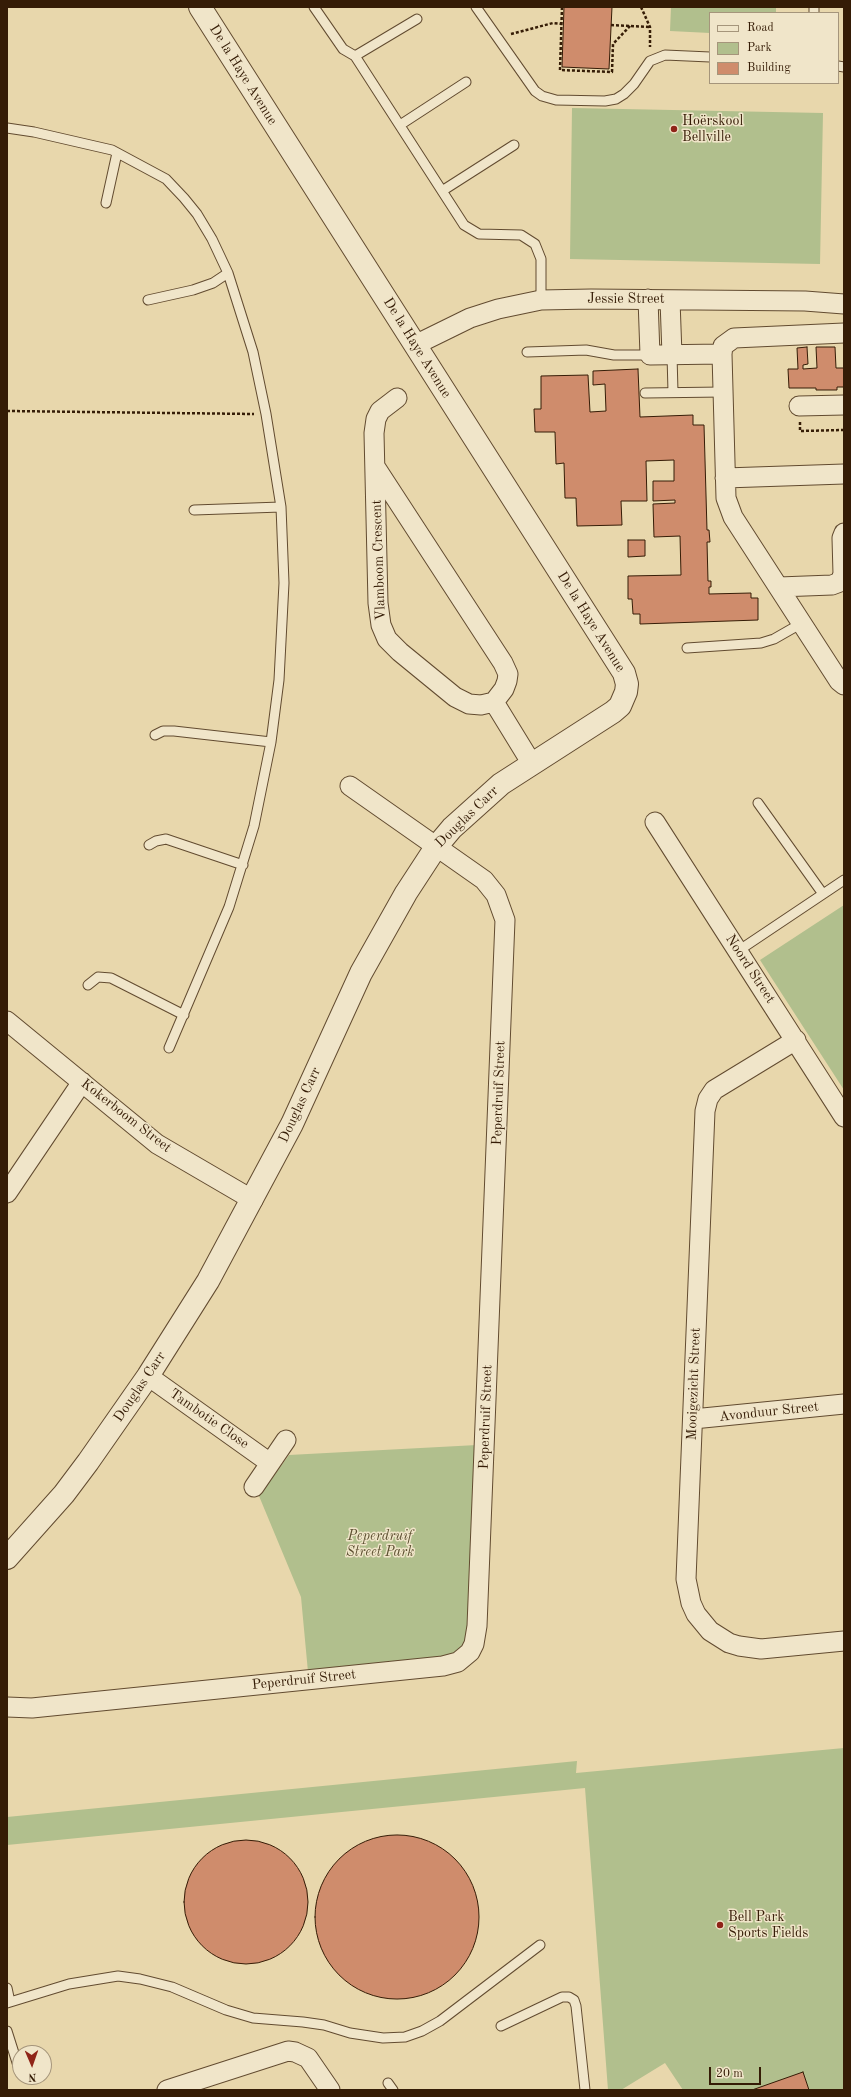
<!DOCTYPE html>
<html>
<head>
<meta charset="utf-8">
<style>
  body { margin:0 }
  #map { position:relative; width:851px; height:2097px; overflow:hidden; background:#e8d7ac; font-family:"Old Standard TT",serif }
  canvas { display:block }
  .frame { position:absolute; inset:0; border:8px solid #351c06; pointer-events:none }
  .legend { position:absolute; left:709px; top:12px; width:130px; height:72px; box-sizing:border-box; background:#f0e5c9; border:1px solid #a5957b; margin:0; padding:5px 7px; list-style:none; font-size:12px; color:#351c06 }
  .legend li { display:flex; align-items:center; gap:8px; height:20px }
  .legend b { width:20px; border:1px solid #a5957b }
  .north { position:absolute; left:12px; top:2045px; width:40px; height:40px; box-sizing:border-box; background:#f0e5c9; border:1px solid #a5957b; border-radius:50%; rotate:178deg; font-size:11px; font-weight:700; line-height:16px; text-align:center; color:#351c06 }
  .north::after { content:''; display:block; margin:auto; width:14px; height:18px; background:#8f2418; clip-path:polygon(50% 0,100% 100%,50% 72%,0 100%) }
  .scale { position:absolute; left:709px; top:2067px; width:52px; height:18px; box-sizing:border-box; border:2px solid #351c06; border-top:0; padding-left:5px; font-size:12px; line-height:14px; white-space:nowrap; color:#351c06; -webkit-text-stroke:3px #f0e5c9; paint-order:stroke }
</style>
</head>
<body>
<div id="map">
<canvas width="851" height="2097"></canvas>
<div class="frame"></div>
<ul class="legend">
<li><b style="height:5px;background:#f0e5c9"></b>Road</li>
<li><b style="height:11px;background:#b1bf8d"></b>Park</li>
<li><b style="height:11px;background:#cf8c6c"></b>Building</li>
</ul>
<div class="north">N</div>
<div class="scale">20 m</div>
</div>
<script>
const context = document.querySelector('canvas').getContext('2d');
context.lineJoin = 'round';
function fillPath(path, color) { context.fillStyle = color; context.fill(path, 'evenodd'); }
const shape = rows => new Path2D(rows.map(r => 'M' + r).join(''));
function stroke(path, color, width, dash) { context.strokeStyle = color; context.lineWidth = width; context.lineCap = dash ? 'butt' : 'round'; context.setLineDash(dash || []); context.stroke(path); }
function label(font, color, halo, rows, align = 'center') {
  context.font = font + ' "Old Standard TT",serif'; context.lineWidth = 3; context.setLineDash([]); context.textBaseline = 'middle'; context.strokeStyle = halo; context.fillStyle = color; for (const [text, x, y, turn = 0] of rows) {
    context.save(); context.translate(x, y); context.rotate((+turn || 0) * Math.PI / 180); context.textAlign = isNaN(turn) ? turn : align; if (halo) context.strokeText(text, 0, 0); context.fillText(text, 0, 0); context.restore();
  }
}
fillPath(shape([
  [671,7,776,7,776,13,710,13,710,33,670,31],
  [572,108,823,113,820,264,570,259],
  [844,905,844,1090,760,960],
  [477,1445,469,1634,462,1648,449,1657,308,1672,301,1597,259,1496,289,1455],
  [844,1748,844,2090,683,2090,665,2063,621,2090,608,2090,585,1788,7,1845,7,1817,577,1761,576,1773]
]), '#b1bf8d');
const building = shape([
  [564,7,612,7,609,69,562,67,564,7],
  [807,347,808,364,803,365,803,369,817,368,816,347,835,347,836,368,844,368,844,387,837,387,837,390,816,390,816,388,789,388,788,369,798,369,797,348,807,347],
  [638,369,640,417,693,415,693,425,704,425,707,530,709,530,710,542,707,542,708,581,711,581,711,587,709,587,709,594,751,593,751,598,758,598,758,620,640,624,640,614,633,614,632,599,628,599,628,576,681,575,680,536,654,537,653,504,675,503,675,500,653,501,653,481,674,481,674,460,646,461,647,501,621,501,622,525,577,526,576,498,565,498,564,463,556,464,555,432,535,432,534,409,541,409,541,376,588,375,590,412,606,411,605,384,593,385,593,371,638,369],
  [628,540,645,540,645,556,628,557,628,540],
  '315 1917a82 82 0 1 1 164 0a82 82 0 1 1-164 0Z',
  '184 1902a62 62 0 1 1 124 0a62 62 0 1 1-124 0Z',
  [803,2072,809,2090,752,2090,803,2072]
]);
fillPath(building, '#cf8c6c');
stroke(building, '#351c06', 1);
const service = shape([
  [314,7,343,49,355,56,464,225,479,234,521,235,535,244,541,259,541,300],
  [476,7,535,91,542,96,556,100,605,101,616,99,624,94,634,84,650,61,665,55,710,57],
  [814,13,814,7],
  [355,56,417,19],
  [838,66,844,67],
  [400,125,466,82],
  [7,128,34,132,112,150,166,179,184,198,197,214,212,239,228,273,253,352,266,414,281,507,284,583,279,680,271,742,254,826,229,907,169,1048],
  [442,191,514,145],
  [106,203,117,153],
  [148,300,193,290,213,283,228,273],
  [527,352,586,350,614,355,650,355],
  [672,355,673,392],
  [645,393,723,392],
  [194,510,281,507],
  [687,648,761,643,774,639,802,623],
  [155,735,163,731,174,731,271,742],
  [758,803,823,894],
  [149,845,156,841,166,839,243,865],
  [738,951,844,880],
  [88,985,98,977,111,978,184,1015],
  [7,1988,10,2002],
  [7,2003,69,1984,118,1976,140,1979,172,1987,226,2010,253,2018,303,2022,324,2025,350,2033,383,2038,405,2037,422,2031,440,2021,540,1945],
  [501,2026,562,1997,569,1997,574,2000,576,2006,585,2090],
  [7,2031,20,2072],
  [388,2083,393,2090]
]);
const minor = shape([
  [648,299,650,355,722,354],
  [670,300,672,355],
  [844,333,734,338,723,346,722,354,726,498,733,517,839,681,844,685],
  [415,345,470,318,498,309,541,300,591,299,805,301,844,304],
  [799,406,844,405],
  [376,468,503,663,508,674,507,681,504,689,494,702,481,705,469,704,455,697,400,652,387,639,381,625,378,603,374,433,376,419,380,411,397,398],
  [725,478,844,474],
  [779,587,832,585,840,582,843,574,842,538,844,533],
  [494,702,532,764],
  [655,822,844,1117],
  [7,1021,157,1144,253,1200],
  [796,1040,714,1090,708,1099,705,1111,686,1579,691,1603,696,1614,710,1631,729,1643,739,1646,761,1649,844,1641],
  [7,1193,82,1082],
  [148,1376,270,1463],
  [693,1419,844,1404],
  [254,1487,286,1440],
  [7,1707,32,1708,443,1666,458,1662,470,1652,474,1644,477,1626,505,920,496,895,484,880,350,786],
  [167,2090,288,2051,295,2052,308,2058,330,2090]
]);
const tertiary = shape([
  [7,1558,64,1494,88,1462,148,1376,208,1281,292,1124,361,973,406,893,436,847,452,828,501,784,613,712,620,706,626,692,627,684,624,673,200,7]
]);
stroke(service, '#624b30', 11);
stroke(minor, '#624b30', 21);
stroke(tertiary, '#624b30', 24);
stroke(shape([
  [562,7,560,70,612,72,613,44,630,26],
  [641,7,650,27,650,47],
  [611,25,650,27],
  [511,34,553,23,563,24],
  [7,411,254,414],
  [800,422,800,431,844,430]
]), '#351c06', 2.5, [3, 2]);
stroke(service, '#f0e5c9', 9);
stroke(minor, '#f0e5c9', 19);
stroke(tertiary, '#f0e5c9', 22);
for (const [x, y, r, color] of [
  [674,129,4,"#8f2418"],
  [720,1925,4,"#8f2418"]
]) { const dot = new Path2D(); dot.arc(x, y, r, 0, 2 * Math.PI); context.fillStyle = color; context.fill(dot); stroke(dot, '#f0e5c9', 1.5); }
label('14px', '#351c06', '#f0e5c9', [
  ["De la Haye Avenue",243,75,58],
  ["Jessie Street",626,299],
  ["De la Haye Avenue",417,348,58],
  ["Vlamboom Crescent",379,560,-92],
  ["De la Haye Avenue",591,622,58],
  ["Douglas Carr",467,817,-44],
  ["Noord Street",750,969,57],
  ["Peperdruif Street",499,1093,-88],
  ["Douglas Carr",300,1105,-65],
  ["Kokerboom Street",126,1116,38],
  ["Mooigezicht Street",694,1384,-88],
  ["Douglas Carr",140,1387,-56],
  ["Avonduur Street",769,1412,-6],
  ["Peperdruif Street",486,1417,-88],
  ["Tambotie Close",209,1419,35],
  ["Peperdruif Street",304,1680,-6]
]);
label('14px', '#351c06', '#f0e5c9', [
  ["Hoërskool",682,121],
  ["Bellville",682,137],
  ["Bell Park",728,1917],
  ["Sports Fields",728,1933]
], 'left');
label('italic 14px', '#5a4d2e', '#f0e5c9', [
  ["Peperdruif",380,1536],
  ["Street Park",380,1552]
]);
</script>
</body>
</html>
